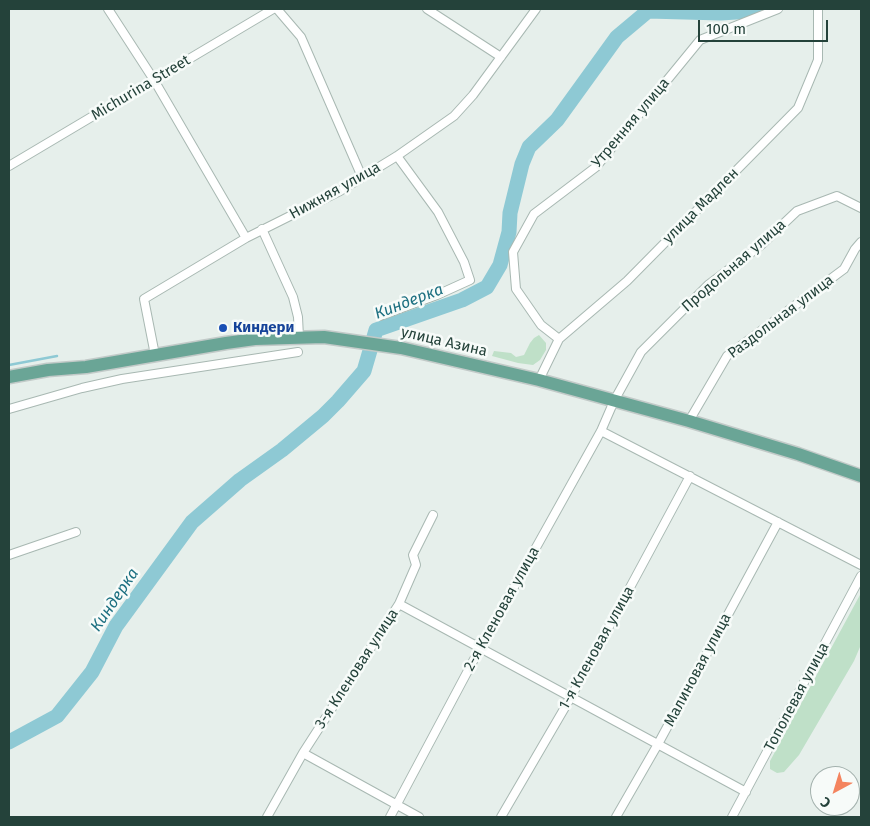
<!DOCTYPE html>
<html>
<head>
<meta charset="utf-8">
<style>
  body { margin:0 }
  #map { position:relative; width:870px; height:826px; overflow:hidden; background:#e6efeb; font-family:"Fira Sans",sans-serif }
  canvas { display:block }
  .frame { position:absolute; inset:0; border:10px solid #24423a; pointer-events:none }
  .north { position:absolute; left:810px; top:766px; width:50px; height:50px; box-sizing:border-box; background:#f7fbf9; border:1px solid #a3b1ad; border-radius:50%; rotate:219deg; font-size:14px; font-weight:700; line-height:20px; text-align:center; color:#24423a }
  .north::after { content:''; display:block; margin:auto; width:18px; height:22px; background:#f4845f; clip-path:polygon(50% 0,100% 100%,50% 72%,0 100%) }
  .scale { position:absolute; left:698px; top:20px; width:130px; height:22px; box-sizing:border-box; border:2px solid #24423a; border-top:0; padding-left:6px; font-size:15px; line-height:18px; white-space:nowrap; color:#24423a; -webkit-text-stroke:4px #f7fbf9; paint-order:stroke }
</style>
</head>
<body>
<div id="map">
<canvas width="870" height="826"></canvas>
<div class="frame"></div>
<div class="north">С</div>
<div class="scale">100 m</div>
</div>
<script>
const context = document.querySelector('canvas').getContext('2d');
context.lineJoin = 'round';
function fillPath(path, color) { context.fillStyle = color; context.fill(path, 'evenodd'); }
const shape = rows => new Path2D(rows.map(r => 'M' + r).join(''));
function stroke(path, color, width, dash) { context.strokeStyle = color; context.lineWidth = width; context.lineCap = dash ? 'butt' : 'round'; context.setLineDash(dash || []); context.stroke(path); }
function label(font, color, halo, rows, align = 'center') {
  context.font = font + ' "Fira Sans",sans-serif'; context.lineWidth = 5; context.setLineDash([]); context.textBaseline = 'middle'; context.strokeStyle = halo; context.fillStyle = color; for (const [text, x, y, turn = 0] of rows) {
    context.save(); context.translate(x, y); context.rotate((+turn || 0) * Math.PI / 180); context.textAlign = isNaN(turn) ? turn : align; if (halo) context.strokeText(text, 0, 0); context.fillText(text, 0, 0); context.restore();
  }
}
fillPath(shape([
  [539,335,546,343,546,350,540,360,533,365,518,363,492,356,494,351,511,353,516,357,524,355,530,343,534,338],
  [861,593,861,633,860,647,854,661,799,755,784,772,777,773,770,769,770,761]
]), '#bfe0c8');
stroke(shape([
  [9,365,57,356]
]), '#8ec9d4', 2.5);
stroke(shape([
  [9,742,57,716,92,672,116,626,192,522,240,480,282,450,323,416,338,401,364,371,376,330,462,300,487,287,500,265,509,232,510,213,522,164,529,147,557,120,617,37,648,11,721,13,751,11,754,9]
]), '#8ec9d4', 15);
const minor = shape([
  [108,9,154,80,246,238],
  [277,9,301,37,362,177],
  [427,9,501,57],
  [9,166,273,9],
  [262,229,293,297,298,317,299,337],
  [380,316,437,295,470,280,464,262,438,212,397,156],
  [559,339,541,325,516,289,513,252,534,214,596,167,700,40,778,9],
  [155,355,144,299,246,238,340,191,397,156,454,116,473,95,536,9],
  [539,380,559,339,627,281,798,108,818,60,818,9],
  [9,409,82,388,122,379,298,352],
  [689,421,727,356,844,269,855,249,861,242],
  [601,431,861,565],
  [9,555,76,532],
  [399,604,746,792],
  [303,753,419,817],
  [267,817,303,753,399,604,416,565,413,555,433,515],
  [390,817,480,648,601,431,614,401,641,352,708,285,760,246,797,211,837,196,861,208],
  [501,817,571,697,690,476],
  [616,817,658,744,778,522],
  [732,817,861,576]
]);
const primary = shape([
  [9,377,48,370,86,367,226,343,255,339,324,337,401,348,539,380,689,421,798,454,861,476]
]);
stroke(minor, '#a8b8b2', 10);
stroke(primary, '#c2cac8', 15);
stroke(minor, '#fff', 8);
stroke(primary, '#6aa596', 12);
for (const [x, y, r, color] of [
  [223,328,5,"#1a4fb4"]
]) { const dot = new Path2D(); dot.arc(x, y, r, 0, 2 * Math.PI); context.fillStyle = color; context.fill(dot); stroke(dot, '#f7fbf9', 2); }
label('15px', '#24423a', '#f7fbf9', [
  ["Michurina Street",141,88,-31],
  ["Утренняя улица",631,123,-50],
  ["Нижняя улица",335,191,-29],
  ["улица Мадлен",701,206,-45],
  ["Продольная улица",734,266,-41],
  ["Раздольная улица",781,317,-37],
  ["улица Азина",444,342,13],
  ["2-я Кленовая улица",502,609,-61],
  ["1-я Кленовая улица",597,648,-61],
  ["3-я Кленовая улица",357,669,-57],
  ["Малиновая улица",698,670,-62],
  ["Тополевая улица",797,697,-62]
]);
label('bold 15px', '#164399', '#f7fbf9', [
  ["Киндери",233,328]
], 'left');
label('italic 16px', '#1c6f80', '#f7fbf9', [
  ["Киндерка",409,302,-21],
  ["Киндерка",115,600,-56]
]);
</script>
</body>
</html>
